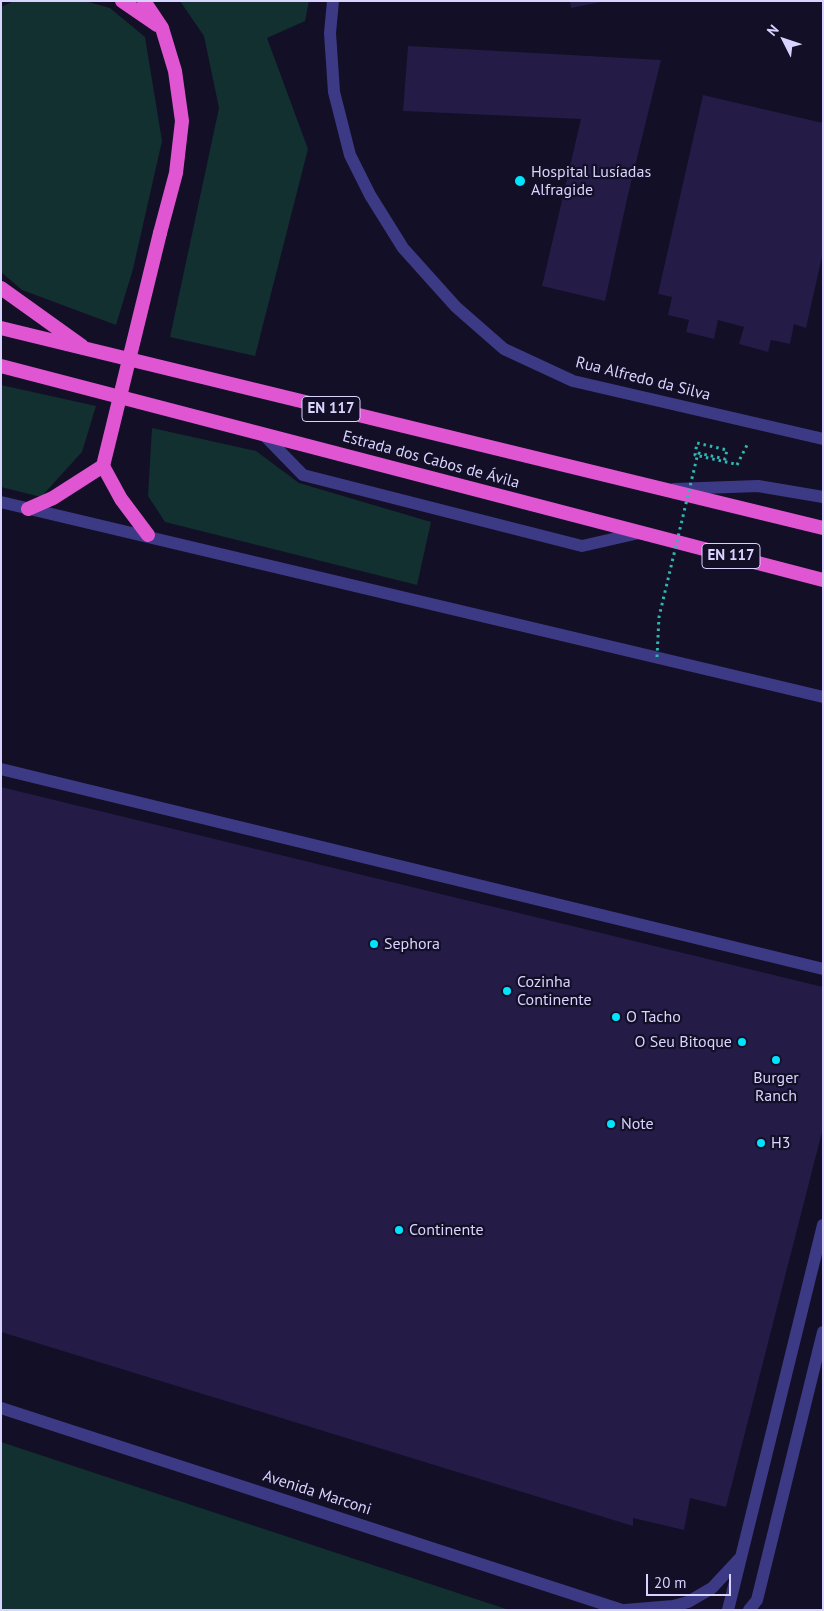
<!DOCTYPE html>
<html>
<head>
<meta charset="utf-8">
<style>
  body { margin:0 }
  #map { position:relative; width:824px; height:1611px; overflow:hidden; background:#130f26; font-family:"PT Sans",sans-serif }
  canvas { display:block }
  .frame { position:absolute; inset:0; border:2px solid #d9d4ff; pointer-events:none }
  .north { position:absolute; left:759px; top:15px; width:50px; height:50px; -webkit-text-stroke:4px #130f26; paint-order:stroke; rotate:311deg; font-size:14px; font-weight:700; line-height:20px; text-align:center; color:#d9d4ff }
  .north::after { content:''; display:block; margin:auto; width:18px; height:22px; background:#d9d4ff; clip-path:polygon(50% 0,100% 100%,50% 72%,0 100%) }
  .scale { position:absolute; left:646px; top:1574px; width:85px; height:22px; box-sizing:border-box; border:2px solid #d9d4ff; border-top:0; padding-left:6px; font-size:15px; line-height:18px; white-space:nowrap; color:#d9d4ff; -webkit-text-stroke:4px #130f26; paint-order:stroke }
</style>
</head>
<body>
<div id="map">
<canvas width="824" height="1611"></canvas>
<div class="frame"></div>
<div class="north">N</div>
<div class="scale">20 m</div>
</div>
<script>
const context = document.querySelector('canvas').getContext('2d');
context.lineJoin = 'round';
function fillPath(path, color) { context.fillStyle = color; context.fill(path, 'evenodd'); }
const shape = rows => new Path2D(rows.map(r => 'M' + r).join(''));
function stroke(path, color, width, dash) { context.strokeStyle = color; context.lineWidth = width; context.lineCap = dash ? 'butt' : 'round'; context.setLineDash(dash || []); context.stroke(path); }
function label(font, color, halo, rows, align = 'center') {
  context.font = font + ' "PT Sans",sans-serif'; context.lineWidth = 4.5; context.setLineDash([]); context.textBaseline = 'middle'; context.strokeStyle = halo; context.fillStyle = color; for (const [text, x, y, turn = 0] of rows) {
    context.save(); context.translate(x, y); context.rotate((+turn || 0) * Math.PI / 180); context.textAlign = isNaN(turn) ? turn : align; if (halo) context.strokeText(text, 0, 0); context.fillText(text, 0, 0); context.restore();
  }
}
fillPath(shape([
  [14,1,85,1,110,8,145,37,162,141,133,269,116,325,22,290,1,272,1,7],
  [180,1,309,1,305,21,267,38,308,149,255,356,170,337,219,108,204,36],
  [1,385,96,406,82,452,41,497,1,487],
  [152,428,256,451,299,483,431,522,417,585,165,522,148,496],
  [1,1442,509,1610,1,1610]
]), '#12302f');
fillPath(shape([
  [570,1,601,1,601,2,571,8],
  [408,46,661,60,627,199,605,301,542,286,581,119,403,111],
  [703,95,823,123,823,252,806,328,794,324,790,344,771,340,768,352,739,344,744,327,718,320,714,339,686,332,689,320,668,315,672,297,658,294],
  [1,787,823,987,823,1128,726,1507,690,1498,684,1530,633,1518,633,1526,1,1332]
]), '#241b47');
stroke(shape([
  [698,453,725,459,727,450,697,443,695,455,735,464],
  [737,465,748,443]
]), '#2fb8b0', 3, [2.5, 4]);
stroke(shape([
  [264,435,303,475,582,546,639,533],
  [674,489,758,486,823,497],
  [1,502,823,697],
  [1,769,823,969],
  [625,1610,673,1606,688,1602,712,1588,739,1559],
  [728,1610,823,1225],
  [749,1610,757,1600,823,1332]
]), '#3d3a85', 12);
stroke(shape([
  [333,1,330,33,334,92,350,155,370,195,403,248,456,307,504,349,573,381,823,439],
  [1,1408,622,1610]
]), '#3d3a85', 12);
stroke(shape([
  [122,1,157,25],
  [144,1,162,28,175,71,182,121,176,173,160,233],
  [1,288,82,346],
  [1,328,823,528],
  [1,366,823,580],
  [28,509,53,498,103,466,121,499,148,535]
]), '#e055d1', 14);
stroke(shape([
  [657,657,659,617,698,453]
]), '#2fb8b0', 3, [2.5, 4]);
stroke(shape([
  [103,466,160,233]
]), '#e055d1', 14);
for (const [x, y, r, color] of [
  [520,181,6,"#00e5ff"],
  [374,944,5,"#00e5ff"],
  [507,991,5,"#00e5ff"],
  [616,1017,5,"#00e5ff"],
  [742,1042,5,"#00e5ff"],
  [776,1060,5,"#00e5ff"],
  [611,1124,5,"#00e5ff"],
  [761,1143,5,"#00e5ff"],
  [399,1230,5,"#00e5ff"]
]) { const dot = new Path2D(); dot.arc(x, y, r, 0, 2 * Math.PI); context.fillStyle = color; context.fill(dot); stroke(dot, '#130f26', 2); }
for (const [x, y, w] of [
  [331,409,58],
  [731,556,58]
]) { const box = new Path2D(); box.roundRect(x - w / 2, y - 12.5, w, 25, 4); context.fillStyle = '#130f26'; context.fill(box); stroke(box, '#d9d4ff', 1); }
label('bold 15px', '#d9d4ff', null, [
  ["EN 117",331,409],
  ["EN 117",731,556]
]);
label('16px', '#d9d4ff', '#130f26', [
  ["Hospital Lusíadas",531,172],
  ["Alfragide",531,190],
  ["Sephora",384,944],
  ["Cozinha",517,982],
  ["Continente",517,1000],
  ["O Tacho",626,1017],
  ["O Seu Bitoque",732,1042,"right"],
  ["Burger",776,1078,"center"],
  ["Ranch",776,1096,"center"],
  ["Note",621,1124],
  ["H3",771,1143],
  ["Continente",409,1230]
], 'left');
label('16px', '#d9d4ff', '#130f26', [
  ["Rua Alfredo da Silva",643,379,14],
  ["Estrada dos Cabos de Ávila",431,460,15],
  ["Avenida Marconi",317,1493,18]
]);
</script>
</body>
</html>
